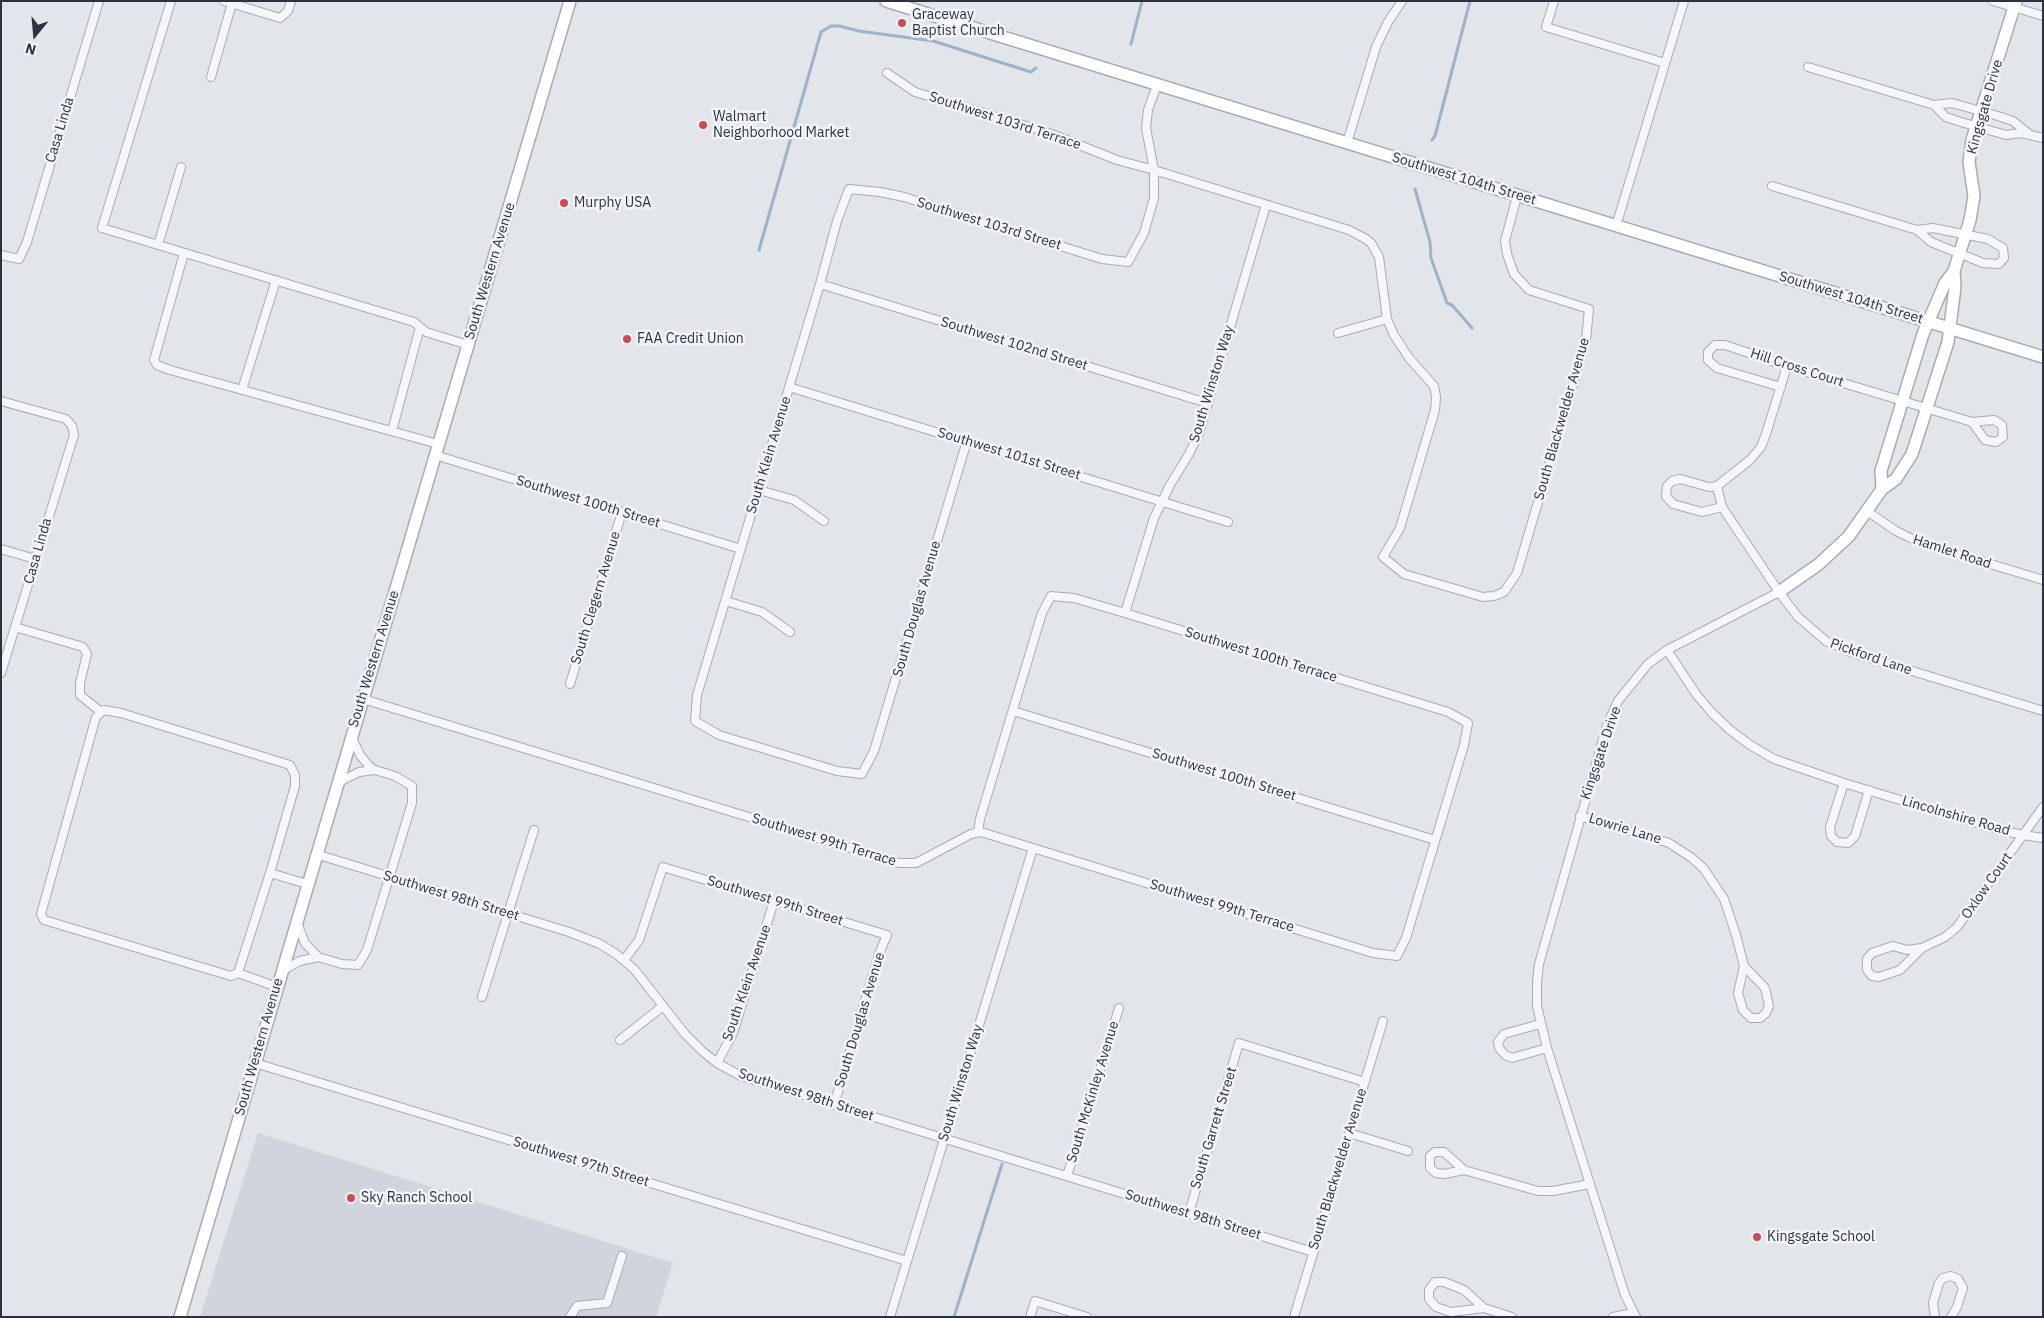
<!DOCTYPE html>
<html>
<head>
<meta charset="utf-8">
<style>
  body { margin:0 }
  #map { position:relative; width:2044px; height:1318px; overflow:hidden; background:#e2e5ea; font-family:"IBM Plex Sans",sans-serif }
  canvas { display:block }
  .frame { position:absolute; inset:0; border:2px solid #2b3242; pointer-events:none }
  .north { position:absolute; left:10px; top:10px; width:50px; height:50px; -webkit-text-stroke:4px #f2f4f8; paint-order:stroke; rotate:197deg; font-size:14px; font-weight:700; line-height:20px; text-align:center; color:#2b3242 }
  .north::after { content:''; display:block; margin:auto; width:18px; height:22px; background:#2b3242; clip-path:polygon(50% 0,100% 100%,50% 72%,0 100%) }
</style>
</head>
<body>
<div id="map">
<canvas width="2044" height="1318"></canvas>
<div class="frame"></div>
<div class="north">N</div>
</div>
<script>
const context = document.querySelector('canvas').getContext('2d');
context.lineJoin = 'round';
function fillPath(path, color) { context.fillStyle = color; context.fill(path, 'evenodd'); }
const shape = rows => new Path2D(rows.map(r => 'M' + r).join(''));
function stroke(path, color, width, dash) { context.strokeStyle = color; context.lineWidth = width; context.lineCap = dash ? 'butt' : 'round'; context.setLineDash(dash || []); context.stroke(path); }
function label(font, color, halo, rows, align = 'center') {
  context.font = font + ' "IBM Plex Sans",sans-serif'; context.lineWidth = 5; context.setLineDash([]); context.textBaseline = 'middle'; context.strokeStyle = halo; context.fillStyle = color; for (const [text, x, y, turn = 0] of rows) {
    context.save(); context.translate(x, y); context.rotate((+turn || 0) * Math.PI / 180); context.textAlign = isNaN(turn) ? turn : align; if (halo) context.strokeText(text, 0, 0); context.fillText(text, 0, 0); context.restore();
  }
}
fillPath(shape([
  [258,1133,673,1263,656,1317,200,1317]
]), '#d0d4dc');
stroke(shape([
  [1131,44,1142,1],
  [1432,140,1435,136,1470,1],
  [1415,189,1430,242,1431,258,1447,303,1452,305,1472,328],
  [759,250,821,32,831,26,839,26,859,31,933,41,1031,72,1036,68],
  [954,1317,1002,1164]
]), '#9eb2c9', 3);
const street = shape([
  [171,1,102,228,414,322,426,332,468,345],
  [224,1,280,18,288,11,291,1],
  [1554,1,1546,27,1665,63],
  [1993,1,2043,16],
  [1808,67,1934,105,1946,117,1961,122,2006,135,2021,133,2043,138],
  [887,73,915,92,1049,133,1117,160,1154,170,1349,230,1366,239,1371,243,1379,257,1387,319,1394,335,1409,358,1434,386,1436,397,1435,410,1400,528,1383,557,1404,574,1483,597,1494,596,1504,592,1517,573,1586,340,1589,309,1529,290,1514,274,1507,254,1505,241,1517,196],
  [211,77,232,3],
  [1934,105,1952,103,1998,116,2013,121,2029,134],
  [1347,143,1376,47,1388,22,1402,1],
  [1772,186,1917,230,1933,228,1988,239,2003,248,2004,258,1999,264,1983,263,1931,242,1917,230],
  [1616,226,1684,1],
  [158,245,181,167],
  [184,253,154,360,157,365,170,370,438,444],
  [1,255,19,259,27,242,99,1],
  [820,284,1207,403],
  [1338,333,1387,319],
  [789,387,1228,522],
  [1781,387,1717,368,1708,360,1708,352,1715,345,1725,345,1787,366,1972,422,1994,420,2002,425,2003,437,1996,442,1985,440,1972,422],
  [242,390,276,280],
  [1,401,66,419,72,426,74,435,1,673],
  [392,431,420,327],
  [967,441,874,751,862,774,837,771,719,735,695,721,697,695,820,284,837,221,849,189,880,192,904,197,1102,259,1128,262,1144,233,1154,198,1154,170,1146,128,1148,110,1157,85],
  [435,455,741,549],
  [1717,486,1722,507,1779,592,1798,617,1826,641,1853,653,2043,711],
  [759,490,794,500,824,521],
  [1722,507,1702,512,1673,504,1666,496,1667,486,1672,481,1680,479,1709,487,1717,486,1750,460,1761,447,1766,434,1787,366],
  [1867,511,1896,531,1921,543,2043,580],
  [1,549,35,559],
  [726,601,762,612,790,632],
  [1125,613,1154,518,1170,485,1189,454,1199,433,1266,205],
  [15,627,83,647,87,654,80,683,80,695,101,712],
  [1667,650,1696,694,1712,713,1730,730,1750,745,1774,759,1844,783,1996,829,2023,835,2043,838],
  [570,684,622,512],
  [363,699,899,863,916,863,971,834,981,832,1373,953,1397,956,1406,938,1464,745,1468,723,1448,712,1125,613,1074,598,1051,596,1042,613,980,819,978,832],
  [104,710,121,713,290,765,295,775,295,786,270,873,238,973,231,976,44,920,41,914,96,717,104,710],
  [1013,711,1435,840],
  [337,783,359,772,375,770],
  [1844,783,1830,827,1831,836,1837,842,1848,843,1855,836,1869,790],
  [1580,816,1669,843,1692,858,1704,869,1724,899,1736,935,1744,966,1738,993,1743,1010,1751,1018,1760,1018,1766,1013,1769,1006,1765,988,1744,966],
  [316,854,569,932,600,944,616,954,634,969,685,1034,702,1051,717,1063,741,1076,1313,1252],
  [270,873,307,884],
  [297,923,305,943,318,957,342,964,358,965,367,950,412,803,412,786,395,776,375,770,369,766,360,755,352,738],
  [1922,948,1900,970,1879,977,1872,976,1867,970,1867,959,1872,953,1893,946,1907,950,1922,948,1945,937,1957,927,2043,807],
  [624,960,639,940,663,867,887,935,879,954,834,1105],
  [282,971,300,961,318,957],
  [238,973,277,987],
  [482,997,534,830],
  [1540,1024,1504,1034,1498,1042,1499,1048,1505,1055,1512,1058,1547,1048],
  [620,1040,663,1006],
  [255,1063,907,1261],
  [717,1063,733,1033,774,901],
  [1349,1133,1408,1151],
  [1464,1170,1444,1152,1435,1152,1430,1156,1430,1168,1436,1173,1444,1174,1464,1170,1538,1191,1553,1191,1590,1184],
  [1067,1176,1119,1008],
  [1189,1213,1239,1043,1365,1082],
  [1484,1308,1464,1290,1444,1282,1435,1282,1429,1290,1429,1299,1436,1307,1451,1312,1484,1308,1512,1317],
  [570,1317,577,1306,607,1303,622,1256],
  [890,1317,1033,848],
  [1030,1317,1035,1301,1087,1317],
  [1294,1317,1383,1021],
  [1613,1317,1633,1313],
  [1636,1317,1625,1295,1547,1048,1537,1006,1537,982,1539,964,1607,725,1618,701,1648,664,1667,650,1779,592],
  [1935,1317,1933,1303,1939,1283,1943,1278,1951,1276,1958,1279,1963,1288,1957,1307,1951,1317]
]);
const secondary = shape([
  [886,1,2043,357],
  [1882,489,1881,471,1923,334,1945,283,1954,271],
  [1779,592,1819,564,1849,536,1882,489,1896,479,1912,454,1948,342,1955,287,1954,271,1970,220,1974,196,1969,162,1972,140,2016,1],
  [180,1317,570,1]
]);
stroke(street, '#a7acb4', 10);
stroke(secondary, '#a7acb4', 14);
stroke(street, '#f5f6f9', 8);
stroke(secondary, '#fff', 11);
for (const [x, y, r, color] of [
  [902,23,5,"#cc4b59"],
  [703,125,5,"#cc4b59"],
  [564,203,5,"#cc4b59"],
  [627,339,5,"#cc4b59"],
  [351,1198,5,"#cc4b59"],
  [1757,1237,5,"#cc4b59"]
]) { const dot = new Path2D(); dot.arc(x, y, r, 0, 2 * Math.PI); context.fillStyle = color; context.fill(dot); stroke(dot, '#f2f4f8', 2); }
label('14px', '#2b3242', '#f2f4f8', [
  ["Graceway",912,15],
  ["Baptist Church",912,31],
  ["Walmart",713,117],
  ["Neighborhood Market",713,133],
  ["Murphy USA",574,203],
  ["FAA Credit Union",637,339],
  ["Sky Ranch School",361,1198],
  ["Kingsgate School",1767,1237]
], 'left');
label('14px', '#2b3242', '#f2f4f8', [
  ["Kingsgate Drive",1985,107,-74],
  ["Southwest 103rd Terrace",1005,121,18],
  ["Casa Linda",60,130,-73],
  ["Southwest 104th Street",1464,179,17],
  ["Southwest 103rd Street",989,224,17],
  ["South Western Avenue",490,271,-73],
  ["Southwest 104th Street",1851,298,17],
  ["Southwest 102nd Street",1014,344,17],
  ["Hill Cross Court",1797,368,18],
  ["South Winston Way",1212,384,-73],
  ["South Blackwelder Avenue",1562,419,-74],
  ["Southwest 101st Street",1009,454,17],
  ["South Klein Avenue",769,455,-73],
  ["Southwest 100th Street",588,502,17],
  ["Casa Linda",38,551,-74],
  ["Hamlet Road",1952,552,18],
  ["South Clegern Avenue",596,598,-73],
  ["South Douglas Avenue",917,609,-74],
  ["Southwest 100th Terrace",1261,655,17],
  ["Pickford Lane",1871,657,19],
  ["South Western Avenue",374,659,-73],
  ["Kingsgate Drive",1601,753,-71],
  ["Southwest 100th Street",1224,775,17],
  ["Lincolnshire Road",1956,816,16],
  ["Lowrie Lane",1625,829,17],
  ["Southwest 99th Terrace",824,840,17],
  ["Oxlow Court",1987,886,-55],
  ["Southwest 98th Street",451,896,17],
  ["Southwest 99th Street",775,901,17],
  ["Southwest 99th Terrace",1222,906,17],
  ["South Klein Avenue",747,983,-71],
  ["South Douglas Avenue",860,1020,-73],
  ["South Western Avenue",259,1047,-74],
  ["South Winston Way",961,1083,-73],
  ["South McKinley Avenue",1093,1092,-73],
  ["Southwest 98th Street",806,1095,18],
  ["South Garrett Street",1214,1128,-73],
  ["Southwest 97th Street",581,1162,17],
  ["South Blackwelder Avenue",1338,1169,-73],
  ["Southwest 98th Street",1193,1215,17]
]);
</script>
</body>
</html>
